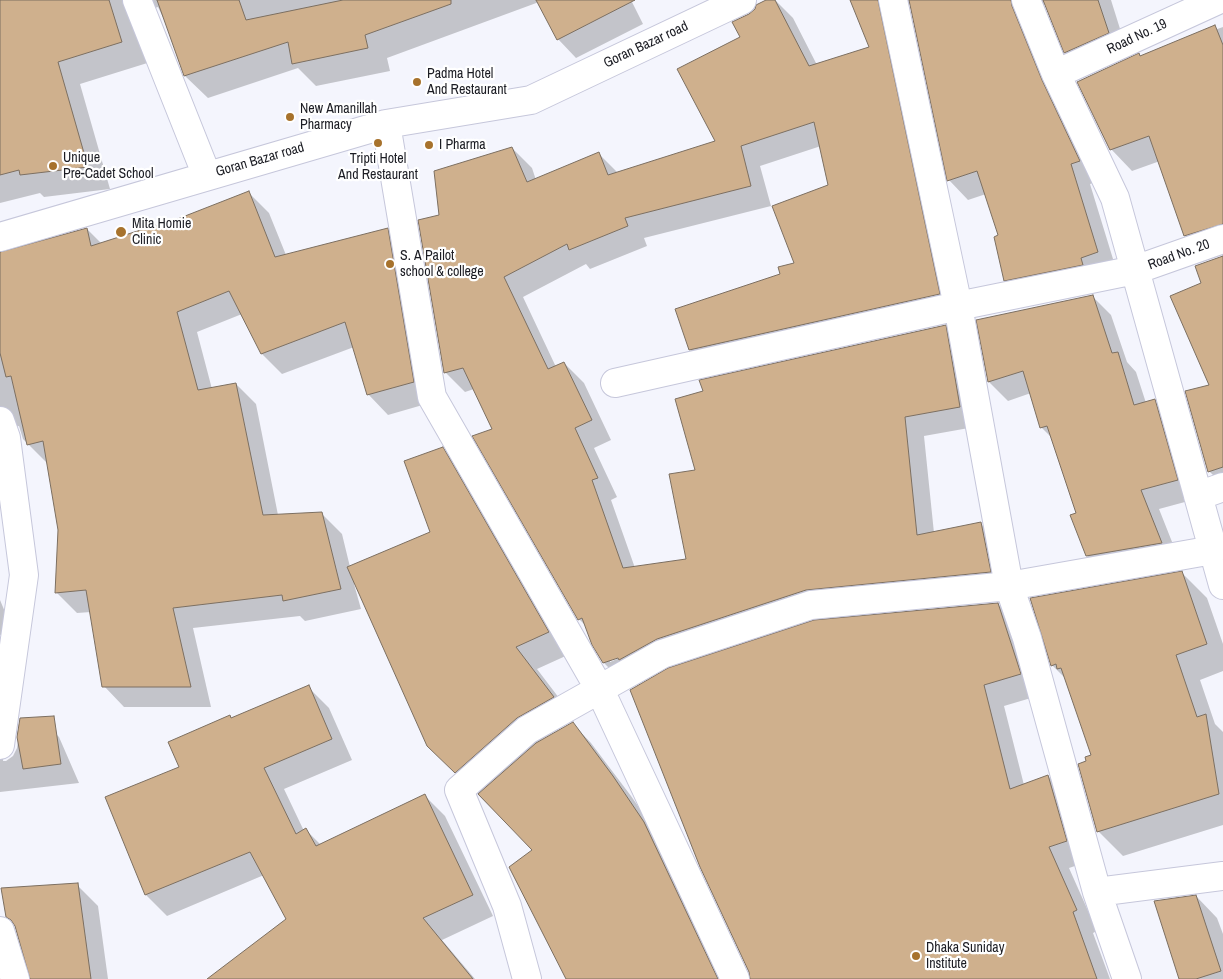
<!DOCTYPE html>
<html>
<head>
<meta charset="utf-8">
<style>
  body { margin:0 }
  canvas { display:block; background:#f4f5fd }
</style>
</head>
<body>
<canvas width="1223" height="979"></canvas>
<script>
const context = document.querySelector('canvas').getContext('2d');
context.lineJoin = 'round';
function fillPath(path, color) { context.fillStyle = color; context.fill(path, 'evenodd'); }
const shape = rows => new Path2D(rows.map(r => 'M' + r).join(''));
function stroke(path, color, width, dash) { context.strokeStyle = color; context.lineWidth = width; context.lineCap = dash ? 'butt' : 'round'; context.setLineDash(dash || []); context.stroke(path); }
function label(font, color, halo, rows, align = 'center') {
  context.font = font + ' "Archivo Narrow",sans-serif'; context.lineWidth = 4.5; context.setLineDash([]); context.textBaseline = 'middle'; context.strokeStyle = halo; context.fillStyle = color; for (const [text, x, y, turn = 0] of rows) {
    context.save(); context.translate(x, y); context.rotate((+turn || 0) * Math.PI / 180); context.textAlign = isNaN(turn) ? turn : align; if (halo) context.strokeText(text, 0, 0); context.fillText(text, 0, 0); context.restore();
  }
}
fillPath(shape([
  [0,0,631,0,643,24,576,58,558,39,539,2,387,58,390,71,316,86,298,68,208,98,185,76,169,30,158,7,155,8,157,60,80,84,110,189,44,197,40,193,0,203],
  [769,0,775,0,793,18,817,65,871,47,852,0,1111,0,1126,48,1085,72,1065,52,1046,4,1040,5,1099,181,1090,184,1117,272,1025,300,1005,280,1000,236,986,194,968,200,949,180,911,4,902,8,959,314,710,370,690,350,795,264,830,186,821,146,760,166,771,206,644,238,647,246,590,269,586,264,523,297,556,367,564,363,584,383,611,440,594,448,617,497,611,500,635,568,687,560,697,471,945,326,965,346,980,426,924,436,934,533,981,524,1001,543,1010,592,827,609,677,659,624,683,604,663,586,626,579,619,474,389,465,392,445,372,440,215,512,148,532,168,536,180,599,154,618,173,717,142,742,37,750,15],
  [624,656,610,662,610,659],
  [1223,27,1223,251,1207,257,1185,235,1160,161,1132,171,1111,149,1117,64],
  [249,193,269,213,286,255,387,229,408,250,433,402,388,415,368,394,354,347,282,374,262,354,242,314,197,332,212,389,236,384,256,404,278,515,321,513,342,534,350,567,431,532,442,448,464,470,570,654,537,669,575,719,534,744,573,724,591,743,631,796,663,842,727,979,567,979,534,850,429,746,356,583,354,584,361,609,305,621,300,616,193,628,211,707,124,707,104,686,91,612,77,613,57,593,60,530,48,464,23,439,19,426,15,427,0,476,0,253,87,229,102,244,158,228],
  [1223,257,1223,485,1209,471,1210,386,1202,284],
  [1092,296,1111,315,1127,362,1136,372,1146,403,1155,401,1173,419,1196,499,1159,509,1180,562,1106,575,1087,556,1072,516,1077,514,1053,439,1041,427,1031,393,1008,401,989,382,978,321],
  [1182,573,1207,598,1223,644,1223,671,1200,680,1215,724,1223,732,1223,825,1123,856,1098,831,1087,762,1092,755,1067,680,1052,665],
  [0,600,13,631,0,635],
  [998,604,1019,625,1041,695,1004,706,1024,785,1048,776,1069,797,1087,862,1069,868,1097,931,1093,933,1110,979,752,979],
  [308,687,329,708,352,760,284,789,304,831,306,830,321,845,424,795,445,816,493,916,442,940,475,979,209,979,288,920,264,875,167,916,146,895,181,768,230,716,232,719],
  [40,718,59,737,79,783,0,792,0,734,6,740,3,761,6,761,13,756,17,748,21,719],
  [77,885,98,906,108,979,31,979,15,924,8,917],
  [1196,896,1217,918,1223,934,1223,979,1181,979]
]), '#0003');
const building = shape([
  [0,0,109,0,122,42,58,62,88,167,20,175,19,170,0,175,0,0],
  [157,0,239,0,246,20,343,0,451,0,451,4,365,35,368,48,292,64,288,42,184,76,157,0],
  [536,0,635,0,557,40,536,0],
  [766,0,775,0,809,66,869,47,850,0,878,0,940,294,689,350,675,309,780,274,778,267,794,263,772,206,828,185,814,122,741,146,751,186,625,218,628,226,569,250,567,244,504,277,548,369,564,362,592,420,575,428,598,478,592,480,623,568,686,559,669,474,695,470,675,399,703,391,699,380,946,325,960,407,905,417,917,535,981,522,991,572,806,590,657,639,619,660,618,658,603,663,592,645,582,618,578,620,472,436,492,429,463,368,444,373,418,220,439,215,434,171,512,147,527,182,599,152,608,175,715,141,677,69,740,37,732,22,749,14,755,9,756,5,766,0],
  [909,0,1011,0,1012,6,1042,80,1080,161,1071,164,1098,252,1081,258,1083,265,1004,281,994,237,998,235,977,171,947,181,909,0],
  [1043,0,1098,0,1109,33,1064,53,1043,0],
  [1215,25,1223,45,1223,224,1184,236,1149,136,1110,150,1077,82,1139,53,1140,56,1215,25],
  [249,191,275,257,388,228,414,382,367,395,345,322,261,354,229,291,177,312,198,390,236,383,263,515,322,512,341,589,283,601,282,595,173,608,191,687,102,687,86,590,55,593,58,530,43,441,27,445,11,376,6,377,0,353,0,252,87,228,91,246,156,225,157,227,249,191],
  [1223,256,1223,467,1208,472,1185,391,1209,385,1170,296,1201,283,1195,266,1223,256],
  [1093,295,1112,353,1118,352,1134,405,1155,399,1178,480,1141,490,1162,543,1086,556,1070,515,1076,513,1047,426,1040,428,1023,371,988,382,976,320,1093,295],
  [443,447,549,632,516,647,554,697,517,718,455,773,427,746,347,567,430,532,404,461,443,447],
  [1182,571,1207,644,1176,655,1197,717,1206,714,1219,794,1097,832,1078,764,1086,761,1085,757,1091,755,1061,668,1057,669,1056,664,1051,666,1030,598,1182,571],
  [998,603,1021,674,984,685,1010,789,1048,775,1067,841,1049,847,1077,910,1073,912,1097,979,750,979,749,972,700,867,630,690,668,668,814,620,998,603],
  [309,685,332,739,264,768,296,834,306,828,316,846,425,794,473,895,423,918,473,979,207,979,286,919,250,852,145,895,105,797,179,767,168,742,230,715,231,718,309,685],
  [54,716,61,764,23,769,17,737,20,718,54,716],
  [573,722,613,776,644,822,718,979,566,979,509,867,532,850,478,794,536,743,573,722],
  [78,883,91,979,30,979,15,926,11,920,6,917,1,888,78,883],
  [1196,895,1221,971,1196,979,1179,979,1154,901,1196,895]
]);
fillPath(building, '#cfb08d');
stroke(building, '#7c6f61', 1);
const minor = shape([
  [137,0,207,176],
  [893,0,958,306,1009,586,1027,638,1097,892,1127,979],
  [1026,0,1056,74,1115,198,1223,585],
  [1056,74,1218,0],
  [386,124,432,397,599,688,735,979],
  [0,237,386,124,531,100,742,0],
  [615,383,958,306,1135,270,1223,239],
  [0,421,6,438,24,575,0,745],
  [1198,496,1223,487],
  [1097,892,1223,876],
  [0,931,15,979],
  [527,979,507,906,459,790,527,730,662,654,811,605,1009,586,1213,550]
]);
stroke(minor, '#c6c7db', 30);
stroke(minor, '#fff', 28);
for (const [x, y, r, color] of [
  [417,82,5,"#a7722c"],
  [290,117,5,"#a7722c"],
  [378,143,5,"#a7722c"],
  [429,145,5,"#a7722c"],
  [53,166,5,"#a7722c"],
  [121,232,6,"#a7722c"],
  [390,264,5,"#a7722c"],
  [916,956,5,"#a7722c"]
]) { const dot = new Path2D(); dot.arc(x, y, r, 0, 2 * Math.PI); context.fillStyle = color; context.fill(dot); stroke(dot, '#fff', 2); }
label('14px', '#1b1c23', '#fff', [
  ["Road No. 19",1137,37,-25],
  ["Goran Bazar road",646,45,-25],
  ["Goran Bazar road",260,160,-16],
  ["Road No. 20",1179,255,-20]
]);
label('14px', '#1b1c23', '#fff', [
  ["Padma Hotel",427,74],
  ["And Restaurant",427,90],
  ["New Amanillah",300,109],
  ["Pharmacy",300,125],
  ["I Pharma",439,145],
  ["Unique",63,158],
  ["Pre-Cadet School",63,174],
  ["Tripti Hotel",378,159,"center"],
  ["And Restaurant",378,175,"center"],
  ["Mita Homie",132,224],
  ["Clinic",132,240],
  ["S. A Pailot",400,256],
  ["school & college",400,272],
  ["Dhaka Suniday",926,948],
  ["Institute",926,964]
], 'left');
</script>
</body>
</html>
